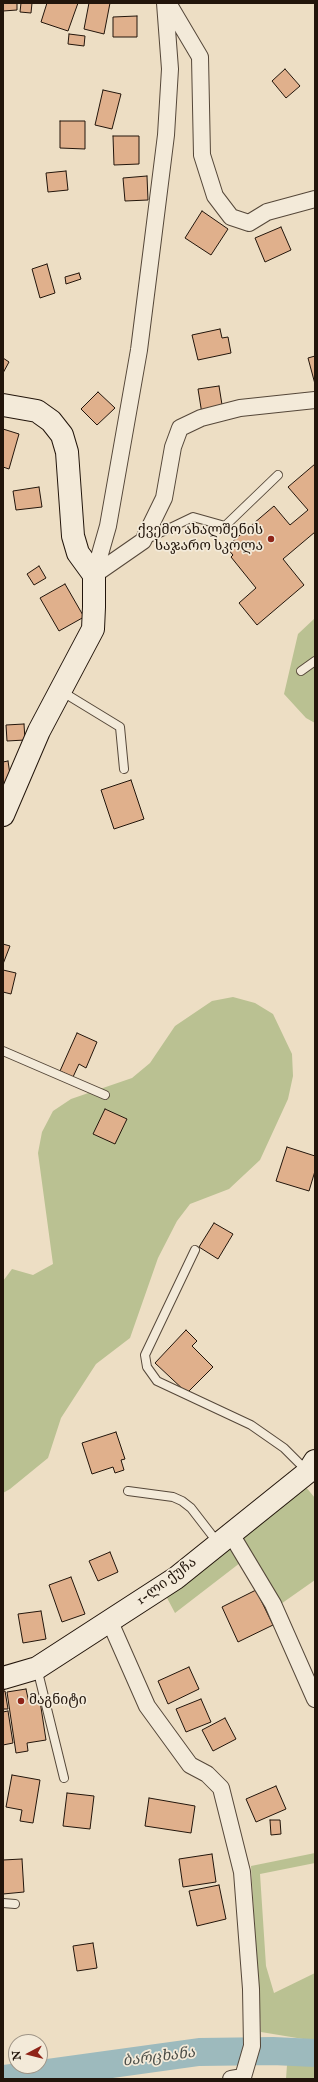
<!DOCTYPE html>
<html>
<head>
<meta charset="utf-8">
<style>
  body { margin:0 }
  #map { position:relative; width:318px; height:2082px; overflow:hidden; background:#eddec4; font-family:"IM FELL English",serif }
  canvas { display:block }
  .frame { position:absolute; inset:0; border:4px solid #22150b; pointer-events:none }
  .north { position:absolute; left:8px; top:2034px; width:40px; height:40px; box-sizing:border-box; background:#f3ead9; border:1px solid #9f9587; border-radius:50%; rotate:263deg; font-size:11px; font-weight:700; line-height:16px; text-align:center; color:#22150b }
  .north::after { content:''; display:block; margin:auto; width:14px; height:18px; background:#8f2418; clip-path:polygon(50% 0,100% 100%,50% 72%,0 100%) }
</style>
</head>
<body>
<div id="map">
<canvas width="318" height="2082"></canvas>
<div class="frame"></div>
<div class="north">N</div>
</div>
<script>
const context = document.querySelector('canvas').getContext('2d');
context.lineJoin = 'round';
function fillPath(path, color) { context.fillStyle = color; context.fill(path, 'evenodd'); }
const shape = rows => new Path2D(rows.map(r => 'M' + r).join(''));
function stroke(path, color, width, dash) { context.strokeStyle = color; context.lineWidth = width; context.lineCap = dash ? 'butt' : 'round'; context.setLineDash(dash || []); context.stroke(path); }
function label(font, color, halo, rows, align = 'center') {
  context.font = font + ' "IM FELL English","Noto Serif Georgian",serif'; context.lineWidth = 3.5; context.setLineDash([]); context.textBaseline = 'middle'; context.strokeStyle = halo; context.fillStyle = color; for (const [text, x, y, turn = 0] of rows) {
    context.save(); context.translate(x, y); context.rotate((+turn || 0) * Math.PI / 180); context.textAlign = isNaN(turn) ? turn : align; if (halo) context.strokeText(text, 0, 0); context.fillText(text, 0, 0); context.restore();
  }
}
fillPath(shape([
  [315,618,315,723,306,718,284,694,298,634],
  [233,997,255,1003,273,1014,292,1054,293,1076,288,1099,260,1160,229,1189,190,1204,177,1221,158,1258,130,1338,96,1364,61,1418,48,1458,10,1489,3,1493,3,1281,12,1269,33,1275,53,1264,38,1153,42,1132,53,1111,71,1099,132,1078,150,1063,175,1026,212,1001],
  [305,1486,315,1498,315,1580,278,1606,249,1556,175,1613,166,1596],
  [315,1853,315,1863,260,1874,266,1966,274,1993,315,1973,315,2041,261,2032,251,1866],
  [315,2060,315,2079,286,2079,287,2065]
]), '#bac192');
stroke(shape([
  [3,2079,199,2052,273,2051,315,2053]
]), '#9dbabd', 28);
const building = shape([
  [3,3,17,3,17,10,3,11,3,3],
  [21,3,32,3,31,13,20,12,21,3],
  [47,3,78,3,68,31,41,22,47,3],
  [89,3,110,3,104,34,84,29,89,3],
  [137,16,137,37,113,37,113,17,137,16],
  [69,34,85,36,84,46,68,44,69,34],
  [285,69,300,86,286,98,272,81,285,69],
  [103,90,121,94,112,129,95,125,103,90],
  [60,121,85,121,85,149,60,148,60,121],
  [113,136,139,136,139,164,114,165,113,136],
  [66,171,68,190,48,192,46,173,66,171],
  [147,176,148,200,125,201,123,178,147,176],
  [202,211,228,229,211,255,185,238,202,211],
  [281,227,291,250,265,262,255,238,281,227],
  [47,264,55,293,40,298,32,269,47,264],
  [79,273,81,279,66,284,65,277,79,273],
  [220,329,222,338,228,337,231,353,198,360,192,335,220,329],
  [315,356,315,384,308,358,315,356],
  [3,358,9,362,3,373,3,358],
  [219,386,223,411,202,414,198,389,219,386],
  [98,392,115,408,97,425,81,409,98,392],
  [3,429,19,434,9,469,3,467,3,429],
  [315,464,315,532,283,559,304,585,257,625,239,603,256,588,231,557,233,555,226,547,274,506,290,525,308,510,288,487,315,464],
  [39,487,42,507,16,510,13,491,39,487],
  [39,566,46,578,34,585,27,574,39,566],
  [65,584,84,617,59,631,40,598,65,584],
  [24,724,25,740,7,741,6,725,24,724],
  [8,761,12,788,3,789,3,762,8,761],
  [131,780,144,819,114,829,101,790,131,780],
  [3,944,10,946,3,964,3,944],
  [3,970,16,973,11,994,3,992,3,970],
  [77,1033,97,1042,86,1068,79,1064,73,1077,60,1071,77,1033],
  [105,1109,127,1119,115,1144,93,1134,105,1109],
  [287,1147,315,1156,315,1171,309,1191,276,1181,287,1147],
  [214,1223,233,1234,218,1259,199,1247,214,1223],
  [186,1330,197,1341,192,1346,213,1367,187,1393,155,1363,186,1330],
  [116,1432,125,1459,121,1460,124,1470,115,1473,113,1467,92,1474,82,1443,116,1432],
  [110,1552,118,1572,98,1581,89,1561,110,1552],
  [71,1577,85,1614,62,1622,49,1585,71,1577],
  [256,1590,273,1625,238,1642,222,1607,256,1590],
  [41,1611,46,1639,23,1643,18,1614,41,1611],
  [189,1667,199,1689,168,1704,158,1681,189,1667],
  [26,1689,29,1703,40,1701,46,1740,27,1743,28,1751,16,1753,7,1692,26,1689],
  [3,1691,5,1691,8,1709,3,1709,3,1691],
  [201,1699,211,1722,186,1732,176,1709,201,1699],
  [8,1711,13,1743,3,1745,3,1712,8,1711],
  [225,1718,236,1739,213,1751,202,1730,225,1718],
  [12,1775,40,1780,33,1823,20,1821,22,1810,6,1807,12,1775],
  [276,1786,286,1809,256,1822,246,1799,276,1786],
  [67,1793,94,1796,90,1829,63,1826,67,1793],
  [149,1798,195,1806,191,1833,145,1826,149,1798],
  [270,1820,280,1820,281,1834,271,1835,270,1820],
  [212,1854,216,1882,183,1887,179,1859,212,1854],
  [22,1859,24,1892,3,1894,3,1860,22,1859],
  [219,1885,226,1919,197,1926,189,1891,219,1885],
  [93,1943,97,1968,77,1971,73,1946,93,1943]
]);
fillPath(building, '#e0b08c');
stroke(building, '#22150b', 1);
const lane = shape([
  [145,540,193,517,225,526,278,475],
  [301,671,315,661],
  [61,691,120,727,124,769],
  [3,1051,105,1095],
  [195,1250,145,1355,147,1367,157,1381,251,1425,284,1448,307,1471],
  [128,1491,173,1497,182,1501,191,1508,218,1543],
  [37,1668,64,1778],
  [3,1903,15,1904]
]);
const street = shape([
  [168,3,200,57,202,155,215,196,231,217,249,223,267,212,315,199],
  [94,575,108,526,139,350,153,239,166,135,170,69,165,3],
  [94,575,143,541,164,498,173,447,180,428,201,418,240,408,315,400],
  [231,1534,273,1604,315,1699],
  [110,1622,147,1706,190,1765,207,1774,221,1788,242,1872,251,1989,252,2046,243,2077,231,2079]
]);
const secondary = shape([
  [3,405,37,411,51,421,62,435,67,452,73,536,78,553,94,575,94,607,93,629,39,731,3,815],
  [3,1678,37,1668,176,1578,308,1472,315,1461]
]);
stroke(lane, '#554739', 10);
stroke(street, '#554739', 18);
stroke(secondary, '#22150b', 24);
stroke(lane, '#f3ead9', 8);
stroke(street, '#f3ead9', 16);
stroke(secondary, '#f3ead9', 22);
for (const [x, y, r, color] of [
  [271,539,4,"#8f2418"],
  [21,1701,4,"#8f2418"]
]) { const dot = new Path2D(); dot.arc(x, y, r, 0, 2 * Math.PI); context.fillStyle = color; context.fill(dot); stroke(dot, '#f3ead9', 1.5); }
label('14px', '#22150b', '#f3ead9', [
  ["ქვემო ახალშენის",263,531],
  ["საჯარო სკოლა",263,547],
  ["მაგნიტი",29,1701,"left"]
], 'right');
label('14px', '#22150b', '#f3ead9', [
  ["1-ლი ქუჩა",167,1582,-36]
]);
label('italic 15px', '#4d4f49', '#f3ead9', [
  ["ბარცხანა",159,2058,-7]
]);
</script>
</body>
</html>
